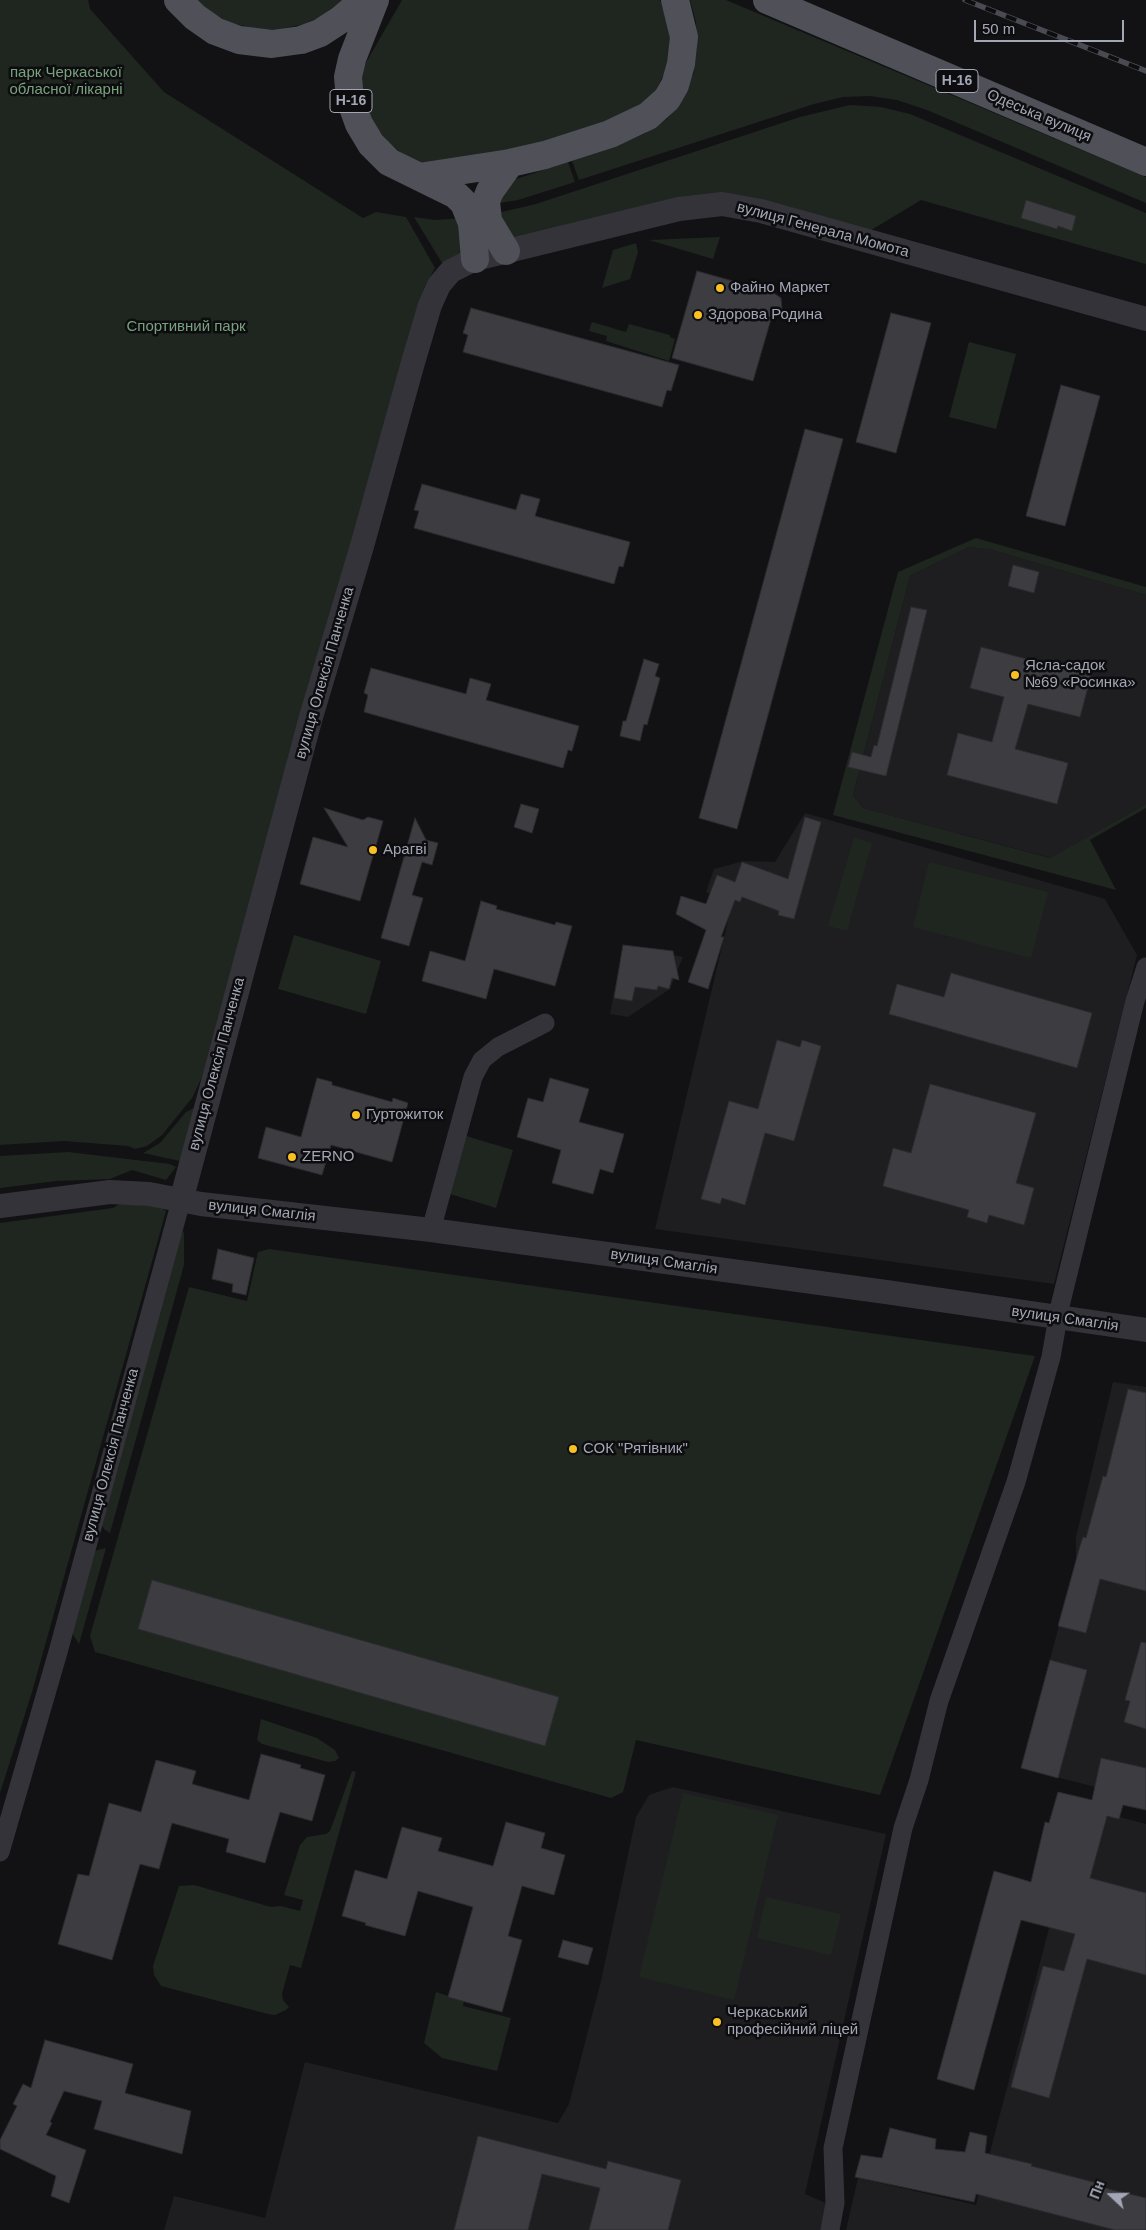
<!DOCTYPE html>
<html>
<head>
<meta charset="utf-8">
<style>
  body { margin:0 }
  #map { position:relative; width:1146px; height:2230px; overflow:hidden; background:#121214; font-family:Helvetica,sans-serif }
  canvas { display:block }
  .north { position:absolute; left:1086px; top:2170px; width:50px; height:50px; -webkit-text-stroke:4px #0d0d0f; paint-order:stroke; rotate:291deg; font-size:14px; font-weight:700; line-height:20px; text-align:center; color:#a3a7b5 }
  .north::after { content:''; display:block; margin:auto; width:18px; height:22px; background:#a3a7b5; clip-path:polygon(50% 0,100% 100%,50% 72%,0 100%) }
  .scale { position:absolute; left:974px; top:20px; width:150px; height:22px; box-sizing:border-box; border:2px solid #a3a7b5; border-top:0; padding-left:6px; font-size:15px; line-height:18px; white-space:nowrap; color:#a3a7b5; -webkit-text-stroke:4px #0d0d0f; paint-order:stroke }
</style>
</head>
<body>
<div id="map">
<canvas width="1146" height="2230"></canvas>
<div class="north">Пн</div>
<div class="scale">50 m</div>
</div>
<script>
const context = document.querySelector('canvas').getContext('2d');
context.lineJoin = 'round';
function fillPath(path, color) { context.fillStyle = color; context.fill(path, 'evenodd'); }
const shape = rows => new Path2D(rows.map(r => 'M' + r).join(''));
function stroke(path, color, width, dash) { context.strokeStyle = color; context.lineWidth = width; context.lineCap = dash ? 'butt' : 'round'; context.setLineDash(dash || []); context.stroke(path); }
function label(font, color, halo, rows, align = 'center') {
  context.font = font + ' Helvetica,sans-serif'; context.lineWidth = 5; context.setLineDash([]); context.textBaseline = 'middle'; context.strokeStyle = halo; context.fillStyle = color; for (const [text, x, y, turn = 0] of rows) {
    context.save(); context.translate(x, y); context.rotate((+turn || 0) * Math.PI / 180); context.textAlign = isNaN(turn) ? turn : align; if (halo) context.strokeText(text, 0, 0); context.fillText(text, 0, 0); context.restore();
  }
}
fillPath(shape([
  [969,547,992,550,1146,595,1146,804,1051,858,863,808,853,795,910,576],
  [805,813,1105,899,1137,955,1054,1284,655,1229,733,900,706,892,714,869,744,861,775,862],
  [623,945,683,957,670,989,628,1017,610,1014],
  [1113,1382,1146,1387,1146,1796,1127,1795,1021,1768,1076,1562,1076,1537],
  [673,1787,886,1834,805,2194,828,2204,822,2230,164,2230,174,2196,265,2218,305,2062,558,2123,569,2104,601,1981,636,1817,649,1795],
  [1059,1801,1146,1824,1146,2230,846,2230,858,2178,976,2205,1052,1917]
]), '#1e1e21');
fillPath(shape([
  [0,0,88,0,90,9,164,92,363,218,376,212,406,217,435,268,424,288,414,333,202,1077,192,1098,162,1135,147,1146,135,1149,128,1146,64,1141,0,1145],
  [196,0,343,0,320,17,304,24,276,30,251,28,229,22,215,15],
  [402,0,660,0,669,27,670,40,668,65,656,91,639,106,597,125,491,159,431,167,404,155,388,142,374,125,364,101,362,81,364,66],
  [690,0,726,0,1146,177,1146,203,927,110,897,100,870,96,843,97,814,104,579,180,572,161,623,143,644,134,667,119,679,105,694,72,697,47,696,22],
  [850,105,881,107,910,114,1146,213,1146,264,921,200,868,232,760,202,516,242,493,214,536,204,800,117],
  [568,162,575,182,518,200,493,204,507,182],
  [414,217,435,220,464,218,462,255,442,263],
  [720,237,713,259,649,240],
  [636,243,638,252,630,279,602,288,613,250],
  [592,322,626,332,629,324,670,335,670,337,675,339,669,361,606,341,607,336,589,331],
  [969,342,1016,354,996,429,949,417],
  [976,538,1146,587,1146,595,992,550,969,547,910,576,853,795,863,808,1050,858,1146,804,1146,808,1090,840,1116,890,833,815,898,572],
  [854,838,872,843,847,931,828,926],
  [929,862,1048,892,1031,958,913,927],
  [294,935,381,961,366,1014,278,989],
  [196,1107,180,1161,143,1153,160,1143,186,1112],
  [466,1136,513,1150,496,1208,450,1194],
  [68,1152,170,1164,176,1167,166,1180,132,1170,110,1179,56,1181,0,1188,0,1156],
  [120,1204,159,1206,166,1211,32,1692,0,1793,0,1223,113,1208],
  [184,1231,184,1265,110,1533,104,1529,100,1522,178,1239],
  [269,1249,1035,1356,880,1795,636,1740,623,1792,611,1798,95,1652,90,1636,189,1287,247,1301,258,1252],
  [106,1548,79,1644,72,1633,94,1551],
  [261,1719,317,1738,335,1750,339,1758,335,1761,328,1762,262,1744,257,1740],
  [352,1771,356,1772,301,1968,290,1965,282,1994,283,2000,289,2007,286,2010,275,2015,268,2014,161,1986,154,1975,153,1966,179,1886,194,1885,271,1907,281,1906,300,1911,303,1900,284,1895,300,1845,307,1837,326,1834,330,1831],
  [683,1793,778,1815,734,2000,639,1977],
  [766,1897,841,1914,831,1955,757,1938],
  [436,1992,464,2001,463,2006,511,2018,497,2071,442,2058,424,2043]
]), '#1e261f');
const building = shape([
  [1026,200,1076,216,1072,231,1058,226,1057,229,1021,218,1026,200],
  [697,271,772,292,781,298,782,309,776,317,771,319,753,381,672,358,697,271],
  [471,308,679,365,671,391,667,390,662,407,463,352,468,335,463,333,471,308],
  [891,313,931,323,896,453,856,442,891,313],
  [1061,385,1100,396,1065,526,1026,516,1061,385],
  [805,429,843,439,737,829,699,818,805,429],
  [422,484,516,510,521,494,540,499,535,516,630,542,623,567,619,566,614,584,414,528,419,511,414,510,422,484],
  [1013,565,1039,572,1034,593,1008,586,1013,565],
  [911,607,927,610,886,776,848,767,852,752,871,757,874,745,877,746,911,607],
  [981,647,1091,676,1080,717,1028,704,1015,749,1068,763,1057,804,947,775,958,733,992,742,1004,697,970,688,981,647],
  [644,659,659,664,655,676,660,678,647,725,644,724,640,741,620,736,623,721,626,721,644,659],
  [371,668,466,694,470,678,491,684,486,700,579,726,572,751,568,750,563,768,364,712,368,695,364,693,371,668],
  [521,804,539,809,532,833,514,827,521,804],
  [324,808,363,820,368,817,383,821,360,901,300,884,313,837,348,847,324,808],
  [805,817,821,822,794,919,778,915,779,911,742,897,740,902,735,900,721,937,724,937,708,989,688,982,706,930,676,914,681,896,706,904,717,875,735,882,742,862,788,879,805,817],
  [415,818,426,840,438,843,432,865,422,862,412,895,423,898,409,946,381,938,415,818],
  [481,901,497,906,496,909,555,925,556,922,572,926,555,986,494,969,486,999,422,981,430,951,465,961,481,901],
  [623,945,673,951,679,980,672,978,669,989,658,986,657,990,635,987,632,1001,614,998,623,945],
  [951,973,1092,1013,1077,1068,889,1014,897,984,944,997,951,973],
  [777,1040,800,1047,802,1040,821,1046,794,1141,765,1133,745,1205,722,1198,720,1204,701,1199,729,1101,758,1109,777,1040],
  [317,1078,332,1082,332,1085,392,1102,393,1098,408,1103,392,1162,331,1145,322,1175,258,1158,266,1127,301,1137,317,1078],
  [550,1078,589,1089,579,1122,624,1134,613,1173,600,1169,593,1194,552,1183,561,1150,517,1137,528,1098,543,1102,550,1078],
  [930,1084,1036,1113,1016,1183,1034,1188,1024,1225,989,1215,987,1223,967,1217,969,1210,883,1186,893,1148,911,1153,930,1084],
  [218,1249,254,1258,246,1295,232,1292,233,1284,212,1279,218,1249],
  [1128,1389,1146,1393,1146,1591,1100,1579,1086,1633,1058,1626,1080,1546,1083,1537,1086,1538,1103,1476,1106,1477,1128,1389],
  [152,1580,559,1697,545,1746,138,1629,152,1580],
  [1141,1642,1146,1643,1146,1729,1124,1722,1130,1701,1125,1700,1141,1642],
  [1050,1660,1087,1670,1058,1778,1021,1768,1050,1660],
  [261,1754,301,1765,300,1768,325,1775,312,1821,280,1812,265,1863,226,1852,229,1839,172,1823,159,1869,140,1864,112,1960,58,1944,78,1874,89,1876,109,1803,141,1812,156,1760,196,1771,192,1784,249,1800,261,1754],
  [1101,1758,1146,1768,1146,1810,1123,1805,1119,1819,1107,1816,1090,1878,1146,1893,1146,1975,1087,1959,1049,2098,1011,2087,1043,1966,1064,1971,1075,1934,1021,1920,974,2090,937,2079,994,1871,1031,1882,1045,1822,1049,1823,1058,1792,1092,1800,1101,1758],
  [506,1822,545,1833,541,1848,565,1855,554,1895,522,1886,508,1936,522,1940,502,2012,448,1997,473,1907,418,1891,405,1936,365,1925,366,1923,342,1916,355,1870,387,1879,402,1827,442,1838,438,1851,493,1866,506,1822],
  [563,1940,593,1948,588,1965,558,1957,563,1940],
  [45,2040,133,2064,125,2093,191,2111,182,2154,94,2129,102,2101,64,2091,50,2122,52,2123,46,2135,86,2150,69,2203,51,2196,56,2176,0,2149,0,2140,17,2106,13,2104,23,2084,31,2088,45,2040],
  [890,2128,936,2139,935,2149,965,2152,970,2132,987,2136,985,2153,1032,2164,1031,2166,1097,2183,1096,2186,1146,2198,1146,2230,1115,2230,976,2194,974,2202,855,2177,861,2155,882,2158,890,2128],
  [478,2136,606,2169,608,2161,681,2180,668,2230,589,2230,600,2188,542,2174,528,2230,454,2230,478,2136]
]);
fillPath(building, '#3c3c41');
stroke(building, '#2c2c30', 1);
stroke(shape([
  [431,1230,473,1077,482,1060,498,1047,545,1023],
  [0,1852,58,1652,181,1201],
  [830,2230,835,2203,833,2148,903,1828,919,1780,939,1701,1016,1482,1051,1357,1060,1306,1135,1001,1146,967]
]), '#333339', 19);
stroke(shape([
  [181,1201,311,717,362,546,412,366,430,305,439,285,451,271,475,259,679,209,722,204,761,211,1146,319],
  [0,1206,110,1192,149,1194,201,1204,431,1230,886,1292,1146,1330]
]), '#333339', 24);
stroke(shape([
  [178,0,195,17,215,31,239,40,272,44,301,40,320,33,340,20,364,0],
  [375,0,352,59,348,77,350,99,359,124,371,144,389,162,456,195,464,203,472,223,475,259],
  [767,0,1146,162],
  [419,177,510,163,545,155,610,134,648,116,667,99,675,85,681,64,684,37,675,0],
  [506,251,488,221,486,201,490,191,510,163]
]), '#4f5058', 28);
const rail = shape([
  [965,0,1146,71]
]);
stroke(rail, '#4a4b52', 5.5);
stroke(rail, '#0d0d0f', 4, [11]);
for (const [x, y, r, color] of [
  [720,288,5,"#f8c025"],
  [698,315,5,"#f8c025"],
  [1015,675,5,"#f8c025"],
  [373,850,5,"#f8c025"],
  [356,1115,5,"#f8c025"],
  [292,1157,5,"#f8c025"],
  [573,1449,5,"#f8c025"],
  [717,2022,5,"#f8c025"]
]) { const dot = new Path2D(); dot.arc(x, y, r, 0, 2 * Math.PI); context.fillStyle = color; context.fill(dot); stroke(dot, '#0d0d0f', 2); }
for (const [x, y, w] of [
  [957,81,42],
  [351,101,42]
]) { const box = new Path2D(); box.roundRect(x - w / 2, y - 11.5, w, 23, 4); context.fillStyle = '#0d0d0f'; context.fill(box); stroke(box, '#a3a7b5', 1); }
label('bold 14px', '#a3a7b5', null, [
  ["Н-16",957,81],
  ["Н-16",351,101]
]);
label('15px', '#79a17e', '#0d0d0f', [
  ["парк Черкаської",66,73],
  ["обласної лікарні",66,90],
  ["Спортивний парк",186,327]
]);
label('15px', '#a3a7b5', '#0d0d0f', [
  ["Одеська вулиця",1039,116,23],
  ["вулиця Генерала Момота",823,230,15],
  ["вулиця Олексія Панченка",325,673,-74],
  ["вулиця Олексія Панченка",217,1064,-75],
  ["вулиця Смаглія",262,1211,6],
  ["вулиця Смаглія",664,1262,8],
  ["вулиця Смаглія",1065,1319,8],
  ["вулиця Олексія Панченка",111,1455,-75]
]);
label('15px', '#a3a7b5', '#0d0d0f', [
  ["Файно Маркет",730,288],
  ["Здорова Родина",708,315],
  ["Ясла-садок",1025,666],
  ["№69 «Росинка»",1025,683],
  ["Арагві",383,850],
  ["Гуртожиток",366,1115],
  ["ZERNO",302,1157],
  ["СОК \"Рятівник\"",583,1449],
  ["Черкаський",727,2013],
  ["професійний ліцей",727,2030]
], 'left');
</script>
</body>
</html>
